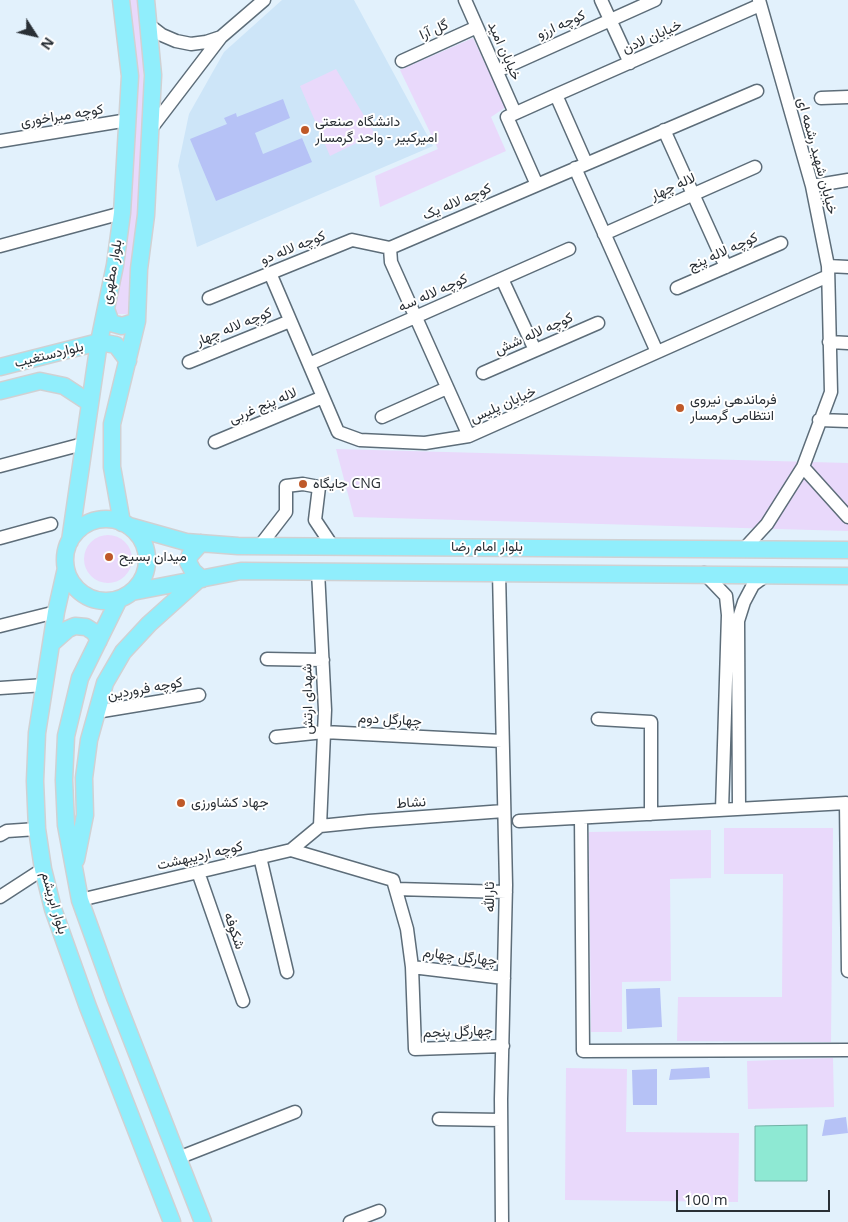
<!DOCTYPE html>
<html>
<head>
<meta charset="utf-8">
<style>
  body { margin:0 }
  #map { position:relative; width:848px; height:1222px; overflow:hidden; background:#e2f1fc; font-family:"Open Sans",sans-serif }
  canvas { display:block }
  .north { position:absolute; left:10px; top:10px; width:50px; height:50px; -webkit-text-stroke:4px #fff; paint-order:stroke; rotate:125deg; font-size:14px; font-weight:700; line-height:20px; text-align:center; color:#292f35 }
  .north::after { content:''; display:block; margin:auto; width:18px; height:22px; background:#292f35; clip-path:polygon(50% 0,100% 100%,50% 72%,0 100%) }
  .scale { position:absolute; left:676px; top:1190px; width:154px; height:22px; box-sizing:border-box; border:2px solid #292f35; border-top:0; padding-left:6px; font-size:15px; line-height:18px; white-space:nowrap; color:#292f35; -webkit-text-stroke:4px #fff; paint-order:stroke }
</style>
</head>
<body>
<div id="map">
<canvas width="848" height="1222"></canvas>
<div class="north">N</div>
<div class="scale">100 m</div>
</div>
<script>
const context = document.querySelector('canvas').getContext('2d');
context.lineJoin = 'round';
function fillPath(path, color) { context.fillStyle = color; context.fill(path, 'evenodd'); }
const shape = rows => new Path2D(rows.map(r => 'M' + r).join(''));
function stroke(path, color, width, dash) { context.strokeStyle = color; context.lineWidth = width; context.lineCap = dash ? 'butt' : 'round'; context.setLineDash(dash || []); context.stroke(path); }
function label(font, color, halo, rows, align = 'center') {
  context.font = font + ' "Open Sans",Vazirmatn,sans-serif'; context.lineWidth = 4; context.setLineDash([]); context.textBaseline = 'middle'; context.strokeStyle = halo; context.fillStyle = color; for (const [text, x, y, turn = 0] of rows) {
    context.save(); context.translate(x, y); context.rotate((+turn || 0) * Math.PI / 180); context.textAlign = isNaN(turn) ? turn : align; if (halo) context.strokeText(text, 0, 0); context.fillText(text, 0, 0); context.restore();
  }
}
fillPath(shape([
  [282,0,354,0,433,146,197,247,178,166,189,114,224,52]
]), '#cde5f8');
fillPath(shape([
  [126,0,140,0,143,35,143,170,129,314,116,314,112,307],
  [473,38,506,107,491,117,506,151,380,207,375,176,438,149,400,70],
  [336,69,375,134,330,156,300,86],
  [336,449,848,463,848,531,354,517],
  '84 559a24 24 0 1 1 48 0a24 24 0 1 1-48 0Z',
  [724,828,833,828,831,1042,677,1041,678,997,782,997,783,874,724,874],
  [711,830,711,878,670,879,671,981,622,982,622,1032,591,1032,589,832],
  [833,1058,834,1107,748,1109,747,1061],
  [566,1068,627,1069,626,1132,739,1133,738,1202,565,1200]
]), '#e9d9fb');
const water = shape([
  [807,1125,807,1181,755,1181,755,1126,807,1125]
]);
fillPath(water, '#8ee9d3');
stroke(water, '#70b1a4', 1);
fillPath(shape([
  [283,99,290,118,255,133,263,154,302,138,312,162,216,201,190,139,227,124,224,118,236,113,237,117],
  [660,988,662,1027,627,1029,626,989],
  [709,1067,710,1078,669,1080,671,1069],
  [657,1069,657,1105,633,1105,632,1070],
  [846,1117,848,1133,822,1136,825,1120]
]), '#b6c2f6');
const minor = shape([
  [465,0,515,113],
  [601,0,630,63],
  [149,25,162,35,176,41,191,44,206,42,221,37],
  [402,61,477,27],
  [497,71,655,0],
  [556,95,760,5],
  [821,98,848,97],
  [153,126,221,37,264,0],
  [664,130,726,267],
  [0,141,128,120],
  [586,163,556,95,507,117,537,185,757,91],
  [575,168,657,352],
  [812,186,848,180],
  [604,234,755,167],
  [0,246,122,213],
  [390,248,391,262,469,436],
  [390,248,537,185],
  [828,266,848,267],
  [270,273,338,432,360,440,425,443,469,436,828,276],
  [502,279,535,350],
  [677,288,781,243],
  [209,298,352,240,390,248],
  [829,342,848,343],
  [189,362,290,321],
  [309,364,569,249],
  [483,373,598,323],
  [382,417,447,388],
  [819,420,848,421],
  [215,442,323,397],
  [0,466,83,444],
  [803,467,848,517],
  [0,538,51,524],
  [259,547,286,512,286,486,303,484,319,487,315,520,333,547],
  [744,549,767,524,803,467,831,392,828,266,812,186,759,0],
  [318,571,325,710,320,826],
  [499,572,506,885,501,1099,502,1222],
  [704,573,726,596,728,615,722,810],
  [0,626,56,612],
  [267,659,323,660],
  [0,688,45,685],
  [96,712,199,695],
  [598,719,651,722,651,814],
  [276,737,324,732,502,741],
  [739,809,738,621,744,602,753,585,768,574],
  [581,818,583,1051,848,1050],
  [519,821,846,803,848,971],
  [320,826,369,821,504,811],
  [0,835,7,831,37,829],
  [291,850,393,880,407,929,412,967,415,1049,503,1046],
  [260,857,287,972],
  [198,872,243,1001],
  [396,889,506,892],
  [0,897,43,869],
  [80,900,291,850,320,826],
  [412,967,504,978],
  [439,1119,501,1120],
  [178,1158,295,1112],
  [350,1222,379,1211]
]);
const major = shape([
  [106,309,111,323,122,326,137,321],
  [0,367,99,342,116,345,128,361],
  [0,391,40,381,64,386,90,403],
  '65 560a41 41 0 1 1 82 0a41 41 0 1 1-82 0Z',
  [122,523,112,467,112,424,137,321,139,269,146,215,153,75,146,0],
  [129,526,186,542,238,546,848,550],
  [70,541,99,342,115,265,122,213,130,76,121,0],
  [201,543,190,555,188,562,193,571,202,579],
  [66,568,56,612,37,733,35,781,37,829,43,869,53,909,88,1007,172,1222],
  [132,592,241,571,848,576],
  [119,599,80,678,66,736,64,780,66,825,80,900,115,997,203,1222],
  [51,644,68,629,75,626,86,627,94,632,99,640],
  [76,860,85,815,84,778,89,740,105,683,123,652,149,624,198,580]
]);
stroke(minor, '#5d6d79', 15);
stroke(major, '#d0d1d3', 19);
stroke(minor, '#fff', 12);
stroke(major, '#90eefc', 16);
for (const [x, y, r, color] of [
  [305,130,5,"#bf5929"],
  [680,408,5,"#bf5929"],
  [303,484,5,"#bf5929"],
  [109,557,5,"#bf5929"],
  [181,803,5,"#bf5929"]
]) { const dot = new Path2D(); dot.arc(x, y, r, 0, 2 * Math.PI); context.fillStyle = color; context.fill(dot); stroke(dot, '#fff', 2); }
label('14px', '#292f35', '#fff', [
  ["کوچه ارزو",561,25,-24],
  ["گل آرا",434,30,-24],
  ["خیابان لادن",652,37,-24],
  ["خیابان امید",504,51,66],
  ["کوچه میراخوری",62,116,-9],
  ["خیابان شهید رشمه ای",817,156,75],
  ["لاله چهار",673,187,-24],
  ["کوچه لاله یک",457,202,-23],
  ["کوچه لاله دو",293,248,-22],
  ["کوچه لاله پنج",723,252,-24],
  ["بلوار مطهری",112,272,-80],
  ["کوچه لاله سه",433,293,-24],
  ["کوچه لاله چهار",234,327,-22],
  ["کوچه لاله شش",534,334,-24],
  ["بلواردستغیب",49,355,-14],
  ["خیابان پلیس",503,405,-24],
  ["لاله پنج غربی",263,406,-23],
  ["بلوار امام رضا",487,547],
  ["کوچه فروردین",145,689,-10],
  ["شهدای ارتش",308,699,-91],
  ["چهارگل دوم",390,720,3],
  ["نشاط",411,803,-4],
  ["کوچه اردیبهشت",200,856,-13],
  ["ثارالله",490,897,-90],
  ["بلوار ابریشم",54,903,74],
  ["شکوفه",234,931,71],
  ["چهارگل چهارم",460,957,7],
  ["چهارگل پنجم",458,1032,-2]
]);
label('14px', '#292f35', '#fff', [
  ["دانشگاه صنعتی",315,122],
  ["امیرکبیر - واحد گرمسار",315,138],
  ["فرماندهی نیروی",690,400],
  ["انتظامی گرمسار",690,416],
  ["جایگاه CNG",313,484],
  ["میدان بسیح",119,557],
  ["جهاد کشاورزی",191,803]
], 'left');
</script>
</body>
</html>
